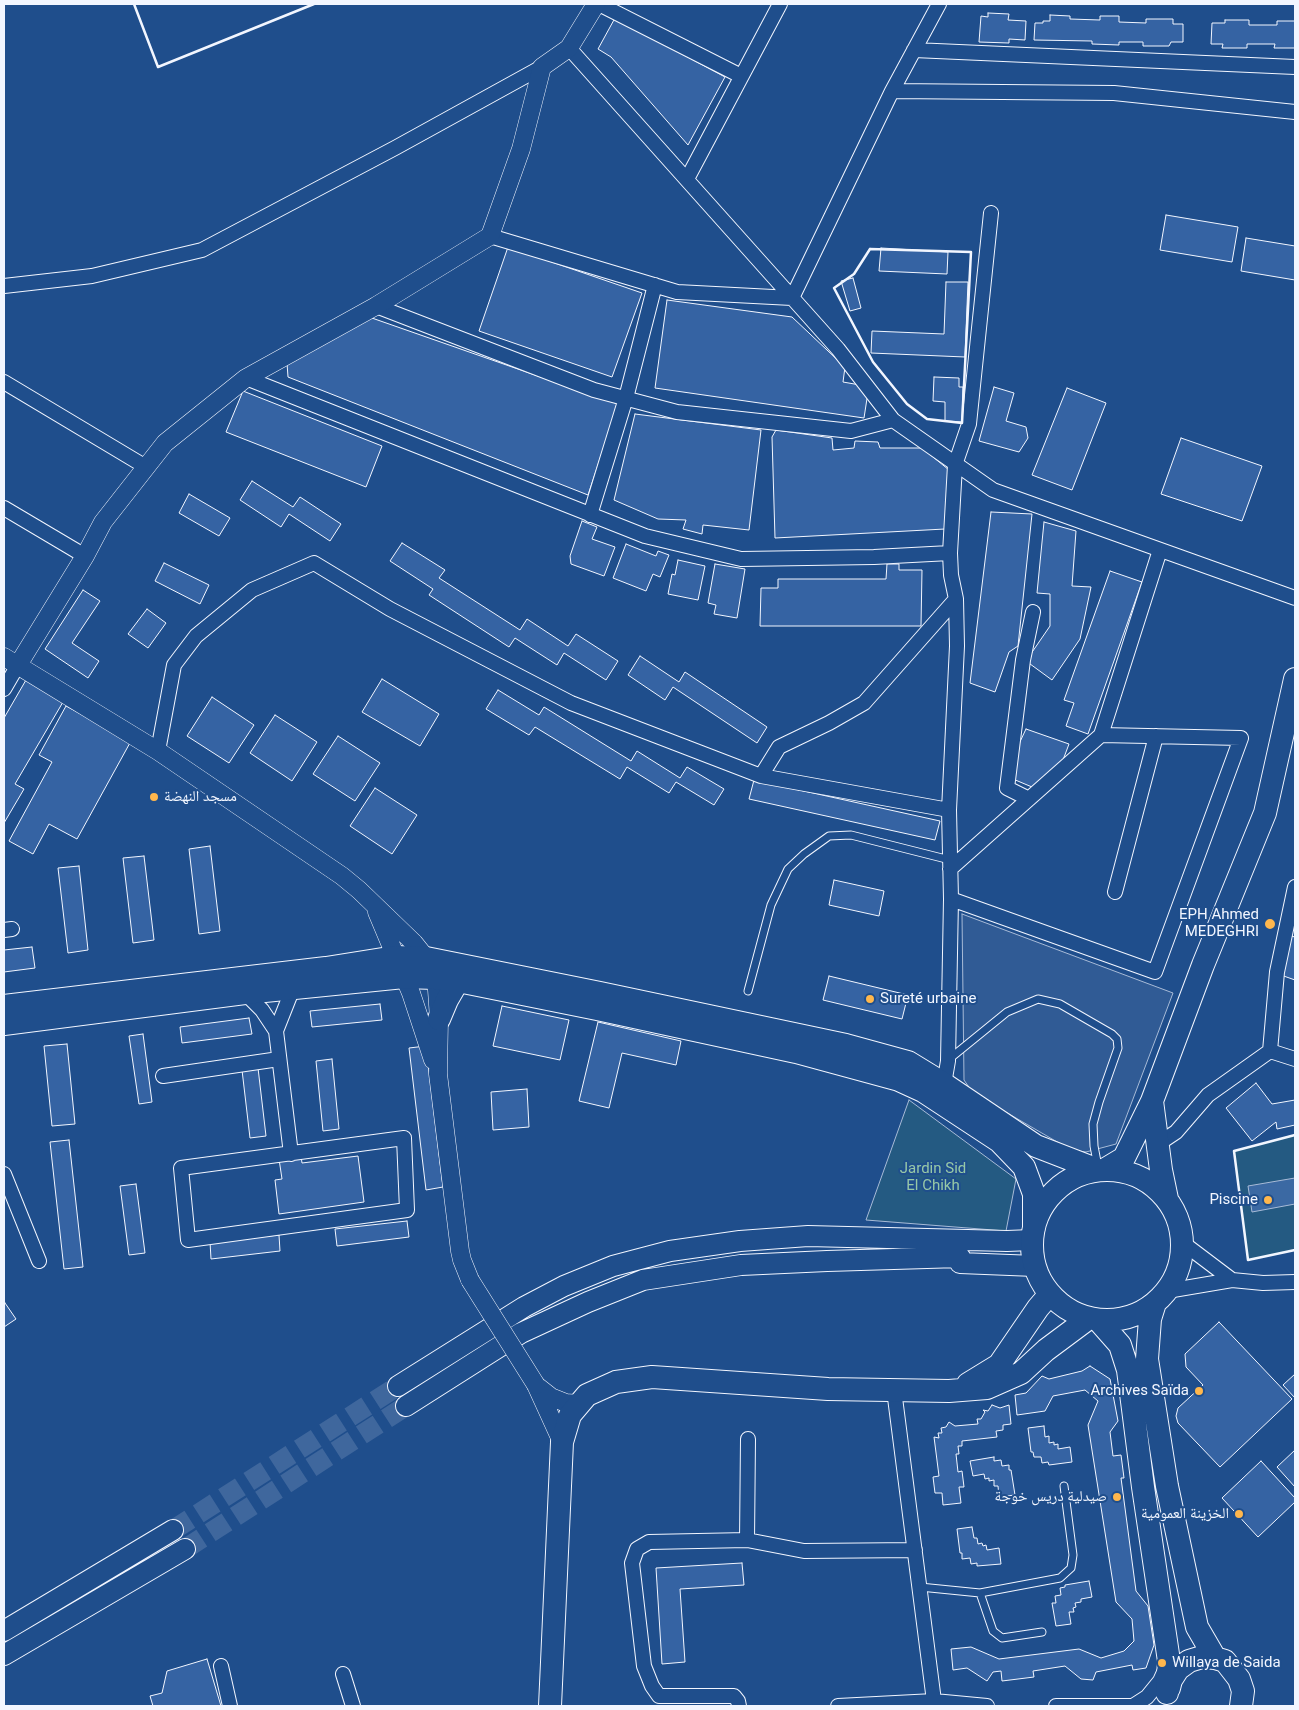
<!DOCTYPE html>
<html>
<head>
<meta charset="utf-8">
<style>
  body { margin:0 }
  #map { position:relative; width:1299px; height:1710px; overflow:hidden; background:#1f4e8c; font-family:Roboto,sans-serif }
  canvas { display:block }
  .frame { position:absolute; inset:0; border:5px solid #f2f6ff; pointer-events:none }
</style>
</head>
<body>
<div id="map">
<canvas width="1299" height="1710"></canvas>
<div class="frame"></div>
</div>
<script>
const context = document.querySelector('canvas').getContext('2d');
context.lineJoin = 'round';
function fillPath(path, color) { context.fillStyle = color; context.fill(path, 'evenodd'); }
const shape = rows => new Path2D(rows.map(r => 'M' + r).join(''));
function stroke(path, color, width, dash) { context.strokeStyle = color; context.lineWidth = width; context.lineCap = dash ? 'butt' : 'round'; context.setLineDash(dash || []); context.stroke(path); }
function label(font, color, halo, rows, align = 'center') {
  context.font = font + ' Roboto,"Noto Naskh Arabic",sans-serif'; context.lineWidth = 4; context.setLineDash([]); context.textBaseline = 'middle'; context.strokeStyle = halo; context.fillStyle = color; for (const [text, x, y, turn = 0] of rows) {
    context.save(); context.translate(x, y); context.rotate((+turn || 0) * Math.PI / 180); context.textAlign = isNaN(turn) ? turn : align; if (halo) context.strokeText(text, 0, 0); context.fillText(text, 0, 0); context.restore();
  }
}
const green = shape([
  [909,1100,1016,1179,1006,1231,866,1220,909,1100],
  [1295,1135,1295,1250,1248,1260,1234,1151,1295,1135]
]);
fillPath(green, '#245a82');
stroke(green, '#a8bbd7', 1);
const parking = shape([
  [962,914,1173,993,1116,1144,1086,1152,1071,1150,973,1093,964,1080,962,914]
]);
fillPath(parking, '#305b95');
stroke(parking, '#a8bbd7', 1);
const water = shape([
  [1295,1178,1295,1204,1252,1212,1248,1186,1295,1178]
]);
fillPath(water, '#3b69a3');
stroke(water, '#a8bbd7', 1);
const building = shape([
  [988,13,1009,14,1008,20,1026,21,1025,40,1009,39,1009,43,979,42,981,16,988,17,988,13],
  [1050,15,1070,16,1070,19,1100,20,1100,16,1119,16,1119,22,1146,23,1146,19,1173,19,1173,24,1183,24,1183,42,1171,42,1169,46,1143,46,1143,42,1119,42,1119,45,1092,44,1092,41,1034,40,1035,23,1043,23,1043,21,1050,21,1050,15],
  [615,18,725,77,688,145,611,57,598,49,615,18],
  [1225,20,1249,20,1249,25,1277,25,1277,21,1295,21,1295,48,1274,48,1275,44,1247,44,1247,48,1222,48,1223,44,1211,44,1212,23,1225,23,1225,20],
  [1166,215,1238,227,1232,262,1160,250,1166,215],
  [1246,238,1295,246,1295,280,1241,271,1246,238],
  [508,247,642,293,612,377,479,331,508,247],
  [881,248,948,252,947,274,879,271,881,248],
  [853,278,861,308,850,311,841,281,853,278],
  [946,282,968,282,965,357,871,353,872,331,944,334,946,282],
  [667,300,792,317,845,367,843,382,860,385,868,392,864,418,655,388,667,300],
  [369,317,618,404,588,495,288,377,287,363,369,317],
  [934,377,959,378,959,387,963,387,962,422,945,421,945,402,933,401,934,377],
  [994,387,1014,393,1006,421,1026,427,1028,438,1019,452,979,441,994,387],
  [1067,388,1106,403,1072,490,1032,475,1067,388],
  [243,391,382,446,366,487,226,432,243,391],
  [635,414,761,430,749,530,703,525,702,534,683,529,686,520,658,519,614,500,635,414],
  [776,430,832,438,833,450,854,448,855,441,878,442,880,448,922,448,949,470,945,529,775,538,772,437,776,430],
  [1181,438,1262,466,1242,521,1161,494,1181,438],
  [252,481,293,507,300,497,341,524,330,541,289,514,281,527,240,500,252,481],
  [189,494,230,518,219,536,179,513,189,494],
  [991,512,1032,514,1018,646,1009,652,995,692,970,683,991,512],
  [582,521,597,527,592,539,615,547,604,576,571,564,570,556,582,521],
  [1044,522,1076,531,1072,586,1091,587,1080,639,1052,680,1026,661,1050,626,1050,594,1037,593,1044,522],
  [402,543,445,570,439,578,520,630,527,619,568,646,576,634,618,661,606,680,564,653,557,665,515,638,509,647,429,595,433,589,390,561,402,543],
  [626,544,656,556,658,551,669,555,660,577,653,574,646,591,613,578,626,544],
  [678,560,705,566,698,600,668,594,672,574,675,575,678,560],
  [164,563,209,585,200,604,155,581,164,563],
  [715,564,745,569,737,618,714,614,716,605,708,603,715,564],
  [887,564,899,564,899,570,922,570,921,626,760,626,761,588,778,588,778,579,886,579,887,564],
  [1110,571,1142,582,1088,734,1066,726,1074,703,1064,700,1110,571],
  [83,590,100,601,72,643,99,661,88,678,45,649,83,590],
  [147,609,166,623,148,648,128,634,147,609],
  [640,656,679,682,685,672,767,727,757,743,673,687,665,700,628,675,640,656],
  [382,679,439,714,420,746,362,712,382,679],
  [26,680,63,702,15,784,24,789,4,823,4,718,26,680],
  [498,690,539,715,544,707,631,761,637,751,680,778,687,767,724,789,714,805,676,782,669,793,627,767,620,779,535,727,529,735,486,709,498,690],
  [212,697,254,725,229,763,187,736,212,697],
  [66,706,131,741,77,839,49,824,33,854,9,841,52,762,39,755,66,706],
  [275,715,317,742,292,781,250,753,275,715],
  [1026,729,1069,744,1063,760,1032,787,1013,779,1018,746,1026,729],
  [338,736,380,763,355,801,313,774,338,736],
  [754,780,940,821,935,840,749,799,754,780],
  [375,788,417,815,392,854,350,826,375,788],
  [210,846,220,931,199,934,189,849,210,846],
  [144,856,154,940,133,943,123,858,144,856],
  [79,866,88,950,68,953,58,868,79,866],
  [834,880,884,891,879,916,829,905,834,880],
  [1291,936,1295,937,1295,980,1278,974,1291,936],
  [32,947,35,968,4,972,4,950,32,947],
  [829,976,908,995,902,1019,823,1000,829,976],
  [380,1004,382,1020,312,1027,310,1011,380,1004],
  [502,1006,569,1020,560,1060,493,1046,502,1006],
  [249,1018,252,1034,182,1043,180,1027,249,1018],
  [598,1022,681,1041,676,1065,622,1053,609,1108,579,1101,598,1022],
  [143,1034,152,1102,139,1104,129,1036,143,1034],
  [67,1044,75,1124,52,1126,44,1046,67,1044],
  [426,1046,443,1187,426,1190,409,1048,426,1046],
  [332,1059,339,1129,323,1131,316,1061,332,1059],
  [258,1068,266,1136,250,1138,242,1070,258,1068],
  [1256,1083,1272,1104,1295,1100,1295,1125,1277,1129,1276,1122,1252,1141,1226,1108,1256,1083],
  [527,1089,529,1127,493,1130,491,1092,527,1089],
  [69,1140,83,1267,64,1269,50,1142,69,1140],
  [301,1156,302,1163,358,1156,364,1202,279,1214,275,1180,282,1179,279,1159,301,1156],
  [136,1184,145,1253,129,1255,120,1186,136,1184],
  [407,1221,409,1237,337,1246,335,1229,407,1221],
  [279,1235,280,1251,211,1259,210,1242,279,1235],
  [5,1303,16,1319,4,1327,4,1304,5,1303],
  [1219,1322,1292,1399,1220,1467,1178,1423,1176,1416,1178,1408,1203,1385,1186,1367,1185,1354,1219,1322],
  [1090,1366,1110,1379,1118,1421,1110,1432,1113,1456,1121,1455,1124,1478,1121,1478,1136,1591,1148,1606,1154,1645,1146,1668,1133,1670,1132,1665,1096,1672,1093,1680,1081,1679,1065,1666,1033,1671,1034,1677,1002,1681,1001,1671,993,1672,987,1681,967,1668,953,1670,951,1649,971,1647,999,1659,1079,1649,1101,1658,1124,1651,1134,1641,1132,1619,1116,1602,1088,1425,1098,1401,1085,1390,1053,1396,1045,1411,1017,1415,1015,1395,1026,1393,1042,1376,1049,1379,1082,1371,1090,1366],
  [1295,1374,1295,1398,1283,1385,1295,1374],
  [992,1405,1000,1408,1009,1405,1011,1424,1003,1425,1003,1430,996,1431,997,1437,962,1441,962,1446,958,1446,959,1454,956,1454,958,1472,962,1471,964,1487,959,1487,961,1503,943,1505,942,1493,935,1493,933,1477,939,1476,934,1437,939,1438,938,1433,942,1433,941,1428,946,1427,949,1422,955,1426,978,1424,977,1419,981,1419,985,1412,983,1410,988,1411,992,1405],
  [1044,1426,1045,1437,1049,1436,1049,1443,1054,1442,1054,1445,1058,1444,1058,1449,1070,1447,1072,1462,1049,1465,1048,1462,1042,1463,1041,1457,1034,1457,1033,1452,1031,1452,1028,1428,1044,1426],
  [1295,1450,1295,1487,1277,1467,1295,1450],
  [994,1457,994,1461,1001,1460,1002,1466,1009,1465,1009,1470,1011,1470,1015,1495,999,1497,998,1486,994,1486,994,1480,989,1481,989,1478,985,1479,984,1474,973,1476,970,1461,994,1457],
  [1261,1461,1295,1498,1295,1502,1258,1537,1222,1498,1261,1461],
  [972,1527,974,1538,977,1538,978,1544,982,1543,983,1546,986,1545,987,1550,999,1548,1001,1564,977,1566,977,1563,971,1564,970,1558,962,1559,962,1553,960,1553,957,1529,972,1527],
  [742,1563,744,1585,680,1589,685,1662,662,1664,656,1568,742,1563],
  [1089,1581,1092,1597,1081,1599,1081,1602,1075,1603,1076,1607,1073,1608,1074,1612,1069,1612,1071,1624,1056,1626,1052,1603,1056,1603,1055,1596,1061,1595,1060,1588,1065,1587,1065,1585,1089,1581],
  [207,1659,221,1706,153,1706,150,1696,162,1693,167,1671,207,1659]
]);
fillPath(building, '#3563a3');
stroke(building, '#f2f6ff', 1);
stroke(shape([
  [173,1530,398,1386],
  [185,1549,406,1406]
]), '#3f679d', 20, [20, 10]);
const service = shape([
  [748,991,771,905,788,869,804,854,829,836,851,835,950,860],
  [948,1060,1007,1012,1038,999,1060,1004,1112,1034,1117,1039,1118,1048,1099,1102,1093,1124,1094,1146,1098,1167],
  [920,1587,980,1593,1060,1578,1071,1568,1073,1555,1064,1486],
  [980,1593,993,1631,1002,1638,1042,1632]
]);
const minor = shape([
  [599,4,741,76],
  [939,4,892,91,1114,93,1295,112],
  [569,48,838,349,893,420,993,490,1295,598],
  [914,50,1295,67],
  [687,179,780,4],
  [490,236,677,292,792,298,892,91],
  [4,286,92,276,202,250,395,148,542,67],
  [376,306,594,390,677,412,851,431,893,420],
  [246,378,645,536,741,559,874,557,950,553],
  [4,382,146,467],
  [4,508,85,556],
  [590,515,626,398,655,285],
  [4,689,18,665],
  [158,751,174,665,196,636,252,590,314,563,390,609,571,703,761,776,949,810],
  [761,776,779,747,829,723,864,703,956,599],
  [1029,799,1007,788,1023,660,1033,612],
  [950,869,1101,735,1160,550],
  [1115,892,1156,736],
  [951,899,1155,972,1241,738,1101,735],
  [4,930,12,929],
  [242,990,262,1010,276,1031,291,1154],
  [276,1031,295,983],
  [1270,1051,1277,972,1295,887],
  [163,1076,279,1059],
  [944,1084,948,1061,951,899,949,810,957,646,956,599,951,575,950,553,955,465,969,424,991,213],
  [404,1138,407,1210,188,1240,181,1168,404,1138],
  [1158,1144,1176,1132,1208,1095,1270,1051,1295,1059],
  [4,1174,39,1261],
  [1183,1243,1232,1280],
  [1167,1291,1232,1280,1263,1283,1295,1282],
  [894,1390,934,1701],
  [747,1540,748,1439],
  [221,1666,230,1706],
  [343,1674,353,1706],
  [739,1706,738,1701,734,1696,659,1696,652,1686,644,1666,632,1563,637,1549,649,1542,747,1540,804,1551,915,1550],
  [838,1706,934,1701,987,1706],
  [1056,1706,1134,1706],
  [1133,1706,1147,1697,1160,1681,1165,1670]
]);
const tertiary = shape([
  [4,657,158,751,342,876,359,890,414,943,426,958,435,978,437,990,439,1019,438,1074,460,1251,462,1260,470,1280],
  [18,665,85,556,103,522,165,443,246,378,376,306,490,236,521,149,542,67,569,48,596,4],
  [377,912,411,993,433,1060],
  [536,1385,562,1442],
  [537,1386,551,1397,566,1403,579,1404]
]);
const secondary = shape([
  [398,1386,524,1307,564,1286,613,1266,670,1251,740,1241,808,1236,1007,1241,1032,1240],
  [406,1406,521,1333,588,1302,643,1280,741,1265,827,1261,960,1257,960,1263,1035,1266],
  [4,1631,173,1530],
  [4,1655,185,1549]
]);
const primary = shape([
  [4,1006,326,968,395,957,426,958,600,993,846,1045,908,1062,944,1084,1036,1146,1098,1170],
  [439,1019,447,1000,458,981],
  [4,1024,245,993,404,977,435,978,458,981,597,1009,796,1052,899,1080,923,1091,999,1141,1024,1167,1034,1194,1034,1228],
  [1152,1101,1161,1170,1167,1199],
  [1104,1170,1124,1158,1152,1101,1203,965,1265,813,1295,679],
  '1032 1245a75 75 0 1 1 150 0a75 75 0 1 1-150 0Z',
  [1155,1303,1150,1319,1147,1359,1167,1486,1197,1627,1215,1658],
  [1098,1320,1120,1345,1128,1370,1143,1487,1169,1661,1167,1693],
  [968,1384,999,1365,1038,1308,1050,1294],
  [1169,1688,1171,1680,1178,1669,1189,1661,1202,1657,1215,1658,1225,1661,1239,1679,1243,1691,1241,1706],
  [550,1706,562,1442,570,1415,587,1395,616,1382,652,1377,828,1389,949,1391,987,1388,1021,1373,1046,1350,1089,1318]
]);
stroke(service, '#f2f6ff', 9);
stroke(minor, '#f2f6ff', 16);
stroke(tertiary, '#f2f6ff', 19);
stroke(secondary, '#f2f6ff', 22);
stroke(primary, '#f2f6ff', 24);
stroke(service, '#1f4e8c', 7);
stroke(minor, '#1f4e8c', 14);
stroke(tertiary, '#1f4e8c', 18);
stroke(secondary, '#1f4e8c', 20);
stroke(primary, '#1f4e8c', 22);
const tertiaryBridge = shape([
  [470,1280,536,1385]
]);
stroke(tertiaryBridge, '#f2f6ff', 19, []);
stroke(tertiaryBridge, '#1f4e8c', 18);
stroke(shape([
  [134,4,158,67,314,4],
  [870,249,971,252,962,423,927,419,907,404,873,362,834,288,854,274,870,249],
  [1295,1135,1234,1151,1248,1260,1295,1250]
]), '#f2f6ff', 2.5);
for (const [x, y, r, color] of [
  [154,797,5,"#ffb74d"],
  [1270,924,6,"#ffb74d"],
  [870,999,5,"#ffb74d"],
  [1268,1200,5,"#ffb74d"],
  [1199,1391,5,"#ffb74d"],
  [1117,1497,5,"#ffb74d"],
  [1239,1514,5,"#ffb74d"],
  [1162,1663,5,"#ffb74d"]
]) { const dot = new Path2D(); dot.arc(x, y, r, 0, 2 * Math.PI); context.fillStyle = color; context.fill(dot); stroke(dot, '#1f4e8c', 2); }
label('15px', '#f2f6ff', '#1f4e8c', [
  ["مسجد النهضة",164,797,"left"],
  ["EPH Ahmed",1259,915],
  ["MEDEGHRI",1259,932],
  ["Sureté urbaine",880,999,"left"],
  ["Piscine",1258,1200],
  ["Archives Saïda",1189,1391],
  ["صيدلية دريس خوجة",1107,1497],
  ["الخزينة العمومية",1229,1514],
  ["Willaya de Saida",1172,1663,"left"]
], 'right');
label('15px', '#97c8a6', '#1f4e8c', [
  ["Jardin Sid",933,1169],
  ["El Chikh",933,1186]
]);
</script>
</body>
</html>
